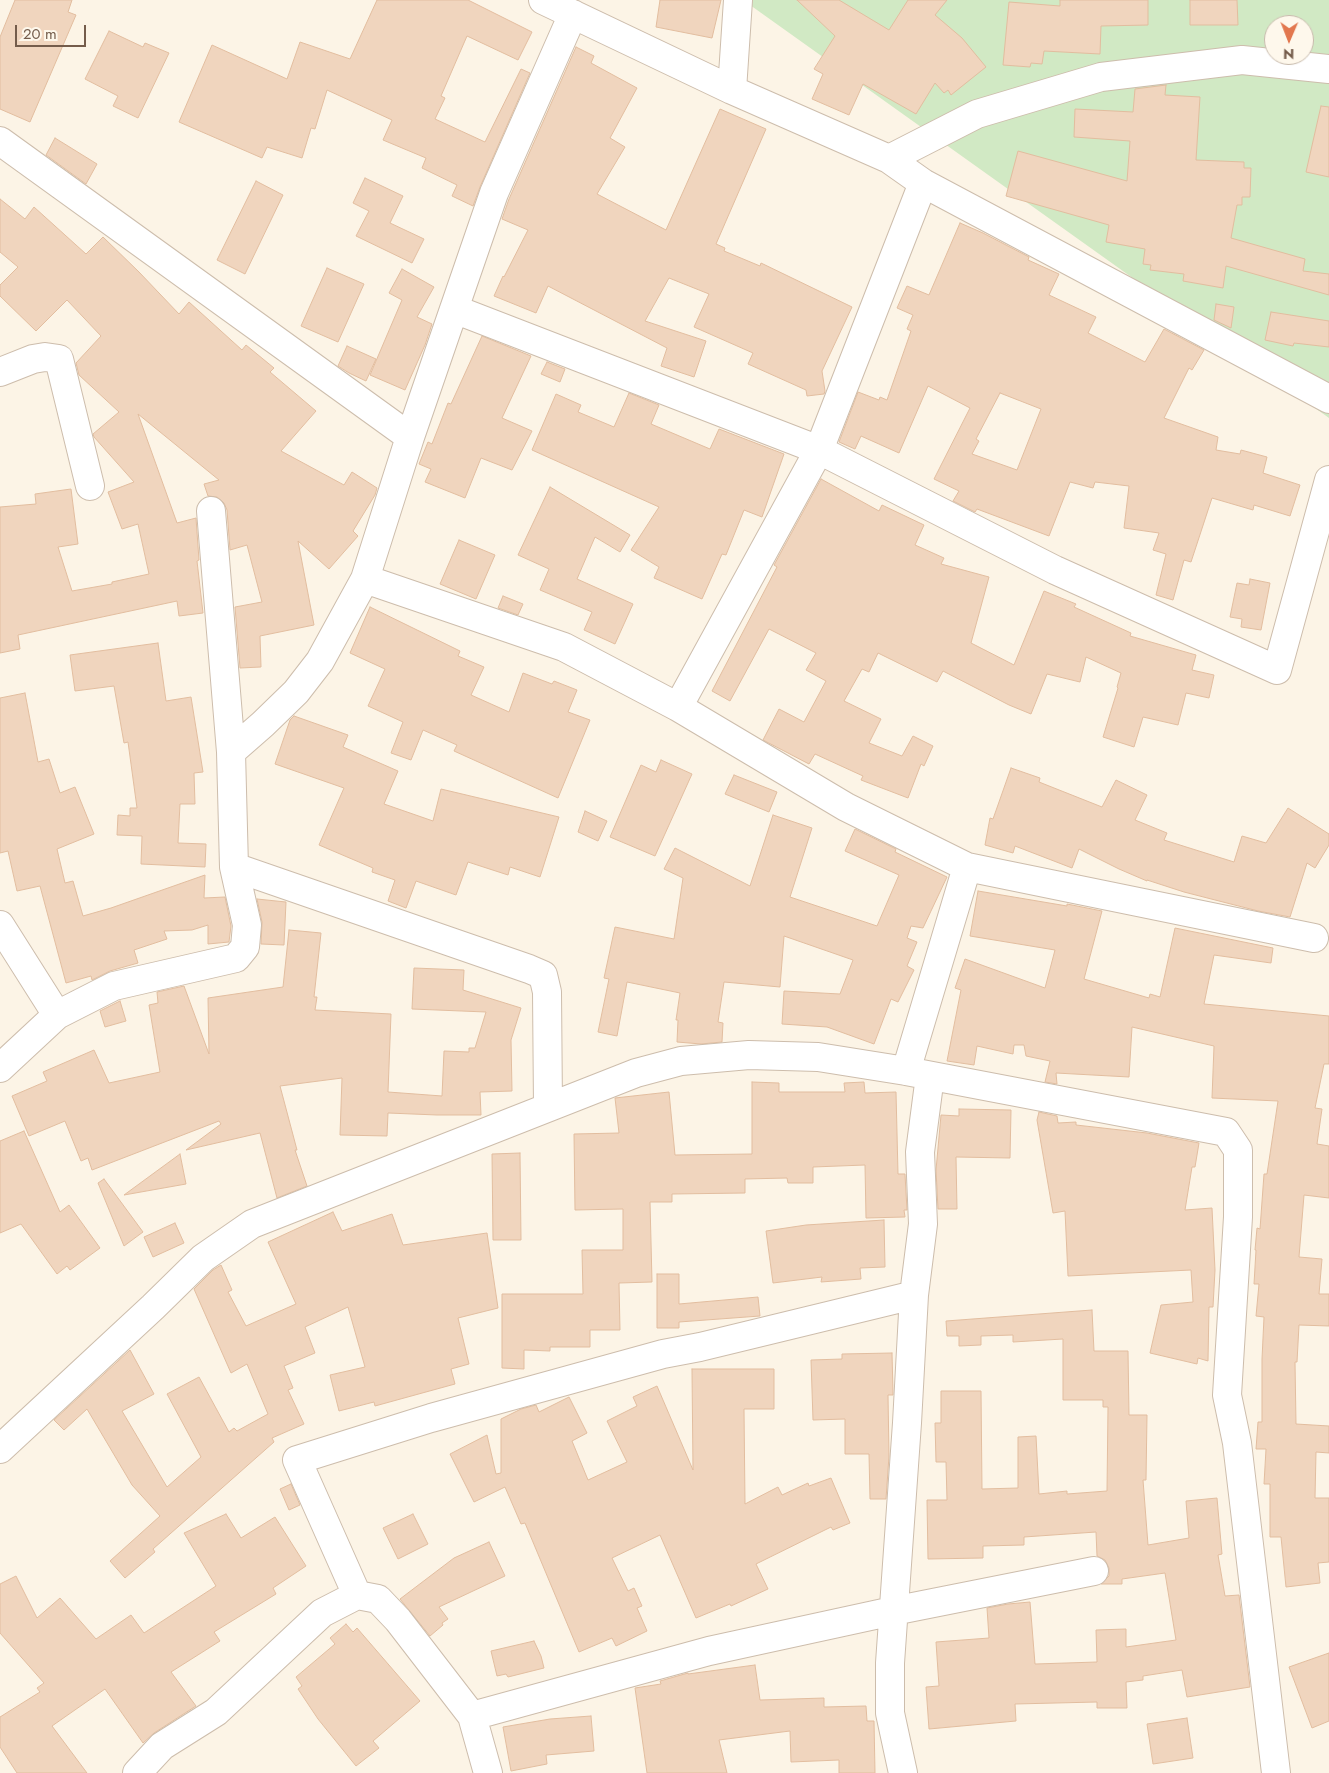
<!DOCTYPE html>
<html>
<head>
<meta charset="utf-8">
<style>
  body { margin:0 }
  #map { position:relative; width:1329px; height:1773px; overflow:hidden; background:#fcf4e6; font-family:Jost,sans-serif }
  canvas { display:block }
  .north { position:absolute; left:1264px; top:15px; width:50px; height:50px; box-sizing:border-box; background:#fef8ec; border:1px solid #c7baac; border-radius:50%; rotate:181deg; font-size:14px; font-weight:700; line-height:20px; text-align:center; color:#745c4b }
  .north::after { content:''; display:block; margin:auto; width:18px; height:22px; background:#e2784f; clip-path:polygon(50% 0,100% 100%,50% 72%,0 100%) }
  .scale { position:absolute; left:15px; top:25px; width:71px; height:22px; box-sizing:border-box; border:2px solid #745c4b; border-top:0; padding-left:6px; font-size:15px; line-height:18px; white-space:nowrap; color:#745c4b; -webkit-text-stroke:4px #fef8ec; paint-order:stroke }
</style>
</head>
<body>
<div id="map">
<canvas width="1329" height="1773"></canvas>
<div class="north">N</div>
<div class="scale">20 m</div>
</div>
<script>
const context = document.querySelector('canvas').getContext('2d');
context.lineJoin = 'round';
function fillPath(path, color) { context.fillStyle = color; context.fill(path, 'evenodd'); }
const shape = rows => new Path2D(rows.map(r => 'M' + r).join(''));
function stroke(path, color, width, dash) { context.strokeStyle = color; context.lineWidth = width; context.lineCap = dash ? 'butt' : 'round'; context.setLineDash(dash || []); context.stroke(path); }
fillPath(shape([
  [743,0,1329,0,1329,418],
  [1274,25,1304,25,1304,55,1274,55]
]), '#d1e9c4');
const building = shape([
  [15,0,72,0,68,12,76,15,30,122,0,109,0,37,15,0],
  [377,0,468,0,532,32,518,60,467,36,441,96,445,98,435,119,485,142,521,69,530,73,480,187,473,206,452,196,457,185,422,168,426,158,383,140,392,120,327,90,315,129,311,128,302,158,267,147,262,158,179,122,212,45,287,79,300,42,350,59,377,0],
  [660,0,721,0,712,38,656,27,660,0],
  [797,0,839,0,889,30,908,0,947,0,935,15,962,38,986,67,951,95,948,90,944,93,935,83,916,114,863,84,849,115,812,99,823,74,814,69,835,36,797,0],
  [1060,0,1148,0,1148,25,1101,26,1100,54,1044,51,1042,64,1031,63,1030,67,1003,65,1009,2,1060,6,1060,0],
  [1190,0,1237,0,1238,25,1190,25,1190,0],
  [109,31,143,47,145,43,169,53,138,118,113,106,118,96,85,79,109,31],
  [576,47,594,56,591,63,637,88,610,138,625,147,597,194,666,230,720,109,766,129,716,244,725,248,724,251,760,266,761,263,852,307,822,371,825,391,824,394,807,396,806,390,748,364,753,353,694,327,709,294,669,278,645,321,706,341,694,377,661,366,667,348,548,286,536,313,494,296,503,276,504,277,528,230,502,219,509,199,576,47],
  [1166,85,1165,95,1200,97,1196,160,1244,162,1244,168,1251,168,1250,197,1242,197,1242,205,1237,205,1231,238,1305,259,1303,271,1329,274,1329,295,1226,266,1223,288,1183,281,1184,274,1150,270,1151,265,1143,264,1145,249,1106,242,1109,225,1006,196,1018,151,1127,181,1130,141,1074,137,1075,109,1133,112,1135,89,1166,85],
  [1321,106,1329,107,1329,177,1306,172,1321,106],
  [55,138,97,164,86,184,46,155,55,138],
  [365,178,403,196,390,223,424,239,412,263,356,236,369,211,353,203,365,178],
  [256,181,283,195,245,274,217,260,256,181],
  [0,199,25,219,34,207,86,254,103,237,139,272,179,314,189,302,242,350,246,345,274,368,270,372,316,411,281,451,344,485,352,472,377,488,375,495,353,531,358,536,329,569,298,541,314,625,260,636,261,667,240,668,235,607,262,602,247,545,230,550,227,510,224,503,217,497,208,496,204,484,219,480,138,414,177,523,196,518,199,560,197,561,203,613,179,616,177,601,18,635,20,649,0,653,0,507,36,504,35,494,71,489,78,544,58,547,72,591,112,584,112,582,149,574,138,524,122,529,108,492,134,482,94,437,93,434,119,412,79,375,76,363,101,336,67,300,36,331,0,296,0,285,18,267,0,252,0,199],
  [960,223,983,233,1029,257,1028,260,1059,274,1049,295,1096,317,1088,333,1145,362,1164,329,1204,350,1192,370,1189,368,1164,418,1218,437,1216,450,1240,454,1241,450,1267,457,1263,473,1300,485,1290,516,1254,505,1253,510,1212,498,1191,562,1184,560,1173,600,1156,595,1166,554,1153,550,1159,533,1124,528,1129,486,1095,482,1093,488,1070,482,1049,536,977,509,975,512,953,501,959,491,934,479,970,408,928,386,899,453,861,436,855,449,839,442,858,392,879,400,880,397,887,400,911,331,907,329,913,315,897,308,907,286,929,295,960,223],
  [1000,393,1041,409,1017,470,972,454,979,441,976,439,1000,393],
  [327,268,364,284,338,342,301,326,327,268],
  [402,269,434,287,417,317,432,324,425,345,405,390,370,375,402,300,389,293,402,269],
  [1216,304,1234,307,1231,328,1214,320,1216,304],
  [1271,312,1329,321,1329,347,1294,343,1293,346,1265,340,1271,312],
  [482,336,531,356,502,418,532,431,512,470,481,458,465,498,425,482,431,469,419,464,428,442,432,444,448,403,451,404,482,336],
  [347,346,376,359,366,381,349,373,338,366,347,346],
  [547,362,565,369,560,382,541,374,547,362],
  [629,393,659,405,651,424,710,449,719,429,784,454,762,517,744,510,726,555,722,554,702,599,654,578,659,567,631,550,659,507,532,450,556,394,581,405,578,412,614,427,629,393],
  [821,479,879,511,882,505,924,525,915,545,944,558,941,564,989,577,971,643,1014,665,1044,591,1076,604,1074,607,1131,633,1130,636,1196,655,1192,670,1214,675,1209,698,1186,693,1178,725,1143,717,1134,747,1103,737,1118,688,1117,687,1121,673,1086,657,1080,682,1047,674,1031,714,1009,705,943,671,937,682,878,653,869,672,862,669,844,701,881,719,869,743,902,756,913,736,933,746,924,766,921,764,908,798,861,780,863,776,815,754,809,764,763,740,779,709,804,722,826,681,806,670,816,653,769,629,730,701,712,691,777,567,774,565,821,479],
  [550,487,630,535,620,552,595,537,577,579,633,604,615,644,584,630,592,612,540,590,549,569,518,555,550,487],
  [459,540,495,555,476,599,440,584,459,540],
  [1250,579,1270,583,1261,630,1241,627,1242,619,1230,617,1237,583,1249,585,1250,579],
  [503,596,523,604,518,615,498,608,503,596],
  [370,607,460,651,458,656,484,667,471,695,509,712,523,673,552,684,554,681,577,690,568,712,590,720,558,798,454,751,457,745,423,730,411,760,391,753,403,722,368,706,385,669,350,653,370,607],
  [158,643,166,701,191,697,203,772,194,773,195,804,180,804,178,843,206,844,205,867,141,864,142,836,117,835,118,815,130,816,130,808,137,808,128,742,124,743,114,686,75,691,70,655,158,643],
  [25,693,38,762,49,759,60,793,75,787,94,834,57,849,65,883,73,881,83,916,111,908,205,875,204,898,225,897,231,926,229,942,208,944,208,925,192,930,164,931,167,939,134,950,138,963,110,971,92,980,91,976,66,983,40,886,17,891,8,851,0,853,0,698,25,693],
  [294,716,348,735,343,747,398,771,384,804,433,821,441,789,559,817,540,877,510,867,508,875,468,862,456,895,416,881,406,908,388,901,395,880,372,872,373,868,319,845,344,788,275,764,290,720,294,716],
  [661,760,692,774,655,856,610,837,641,765,656,772,661,760],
  [1011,768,1040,778,1039,782,1102,807,1116,780,1147,795,1135,820,1167,833,1164,840,1234,862,1242,836,1266,843,1288,808,1329,834,1329,845,1315,868,1307,863,1290,917,1258,911,1184,892,1147,880,1147,881,1119,869,1079,849,1072,868,1015,846,1013,853,985,845,990,818,993,819,1011,768],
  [734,775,777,792,769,812,725,794,734,775],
  [585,811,607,821,598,841,578,832,585,811],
  [773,815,812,828,790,897,877,926,899,875,845,851,855,829,896,849,895,852,947,877,923,928,911,926,907,938,917,942,907,966,914,970,898,1002,891,999,874,1044,827,1027,782,1024,784,991,840,994,853,960,784,936,780,987,724,982,718,1022,723,1023,722,1042,701,1044,677,1042,678,1020,676,1020,680,993,627,982,617,1036,598,1032,609,979,604,978,615,927,674,939,683,878,664,869,675,848,750,886,773,815],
  [978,891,1067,906,1067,904,1102,911,1084,979,1149,998,1150,994,1160,997,1175,928,1273,948,1271,963,1214,955,1204,1004,1329,1016,1329,1064,1324,1064,1315,1108,1322,1109,1317,1144,1329,1146,1329,1198,1304,1195,1299,1257,1322,1259,1319,1294,1329,1294,1329,1326,1299,1325,1297,1362,1295,1362,1296,1424,1329,1426,1329,1453,1316,1452,1315,1498,1329,1498,1329,1562,1318,1563,1320,1583,1286,1587,1281,1537,1270,1537,1270,1484,1264,1484,1266,1449,1256,1449,1258,1422,1262,1422,1262,1359,1264,1317,1256,1316,1259,1284,1254,1284,1256,1250,1255,1250,1257,1228,1260,1229,1264,1174,1267,1174,1278,1101,1212,1098,1214,1046,1132,1027,1129,1077,1056,1073,1057,1084,1045,1082,1050,1061,1026,1056,1024,1045,1014,1045,1013,1054,977,1046,974,1065,947,1061,961,990,955,988,965,959,1045,988,1055,950,970,936,978,891],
  [257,899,286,902,284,945,261,944,262,922,257,899],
  [289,930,321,933,314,997,317,997,315,1010,391,1014,388,1092,442,1096,444,1051,469,1052,469,1048,475,1048,486,1012,412,1009,414,968,464,970,463,990,521,1008,511,1040,512,1091,480,1092,481,1115,437,1115,388,1113,387,1136,340,1135,342,1078,280,1086,297,1150,295,1150,307,1186,277,1198,260,1133,186,1150,221,1124,219,1121,92,1170,88,1158,81,1161,65,1121,29,1136,12,1096,47,1081,43,1072,94,1050,109,1083,160,1072,149,1005,158,1003,157,992,184,986,209,1054,208,998,283,987,289,930],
  [120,1001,126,1021,105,1027,100,1011,120,1001],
  [752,1082,779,1083,779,1092,845,1092,844,1083,864,1082,865,1093,896,1092,898,1174,905,1174,907,1210,904,1210,905,1217,866,1218,865,1165,813,1167,813,1183,788,1183,787,1178,745,1179,745,1193,672,1194,672,1202,650,1202,652,1282,619,1283,620,1330,590,1330,590,1347,550,1347,550,1351,524,1350,524,1369,502,1368,502,1294,583,1294,582,1250,623,1250,623,1209,575,1210,574,1134,619,1133,615,1098,669,1092,675,1155,752,1154,752,1082],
  [959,1109,1011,1110,1010,1158,956,1157,957,1209,938,1209,936,1170,941,1115,959,1116,959,1109],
  [1039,1112,1057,1116,1058,1123,1076,1122,1076,1125,1147,1133,1199,1143,1195,1167,1192,1167,1185,1210,1212,1208,1215,1270,1213,1307,1209,1307,1208,1361,1198,1358,1197,1364,1150,1353,1161,1305,1193,1302,1191,1270,1068,1276,1065,1211,1053,1213,1037,1120,1039,1112],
  [24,1131,60,1212,69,1205,100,1248,70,1270,67,1266,57,1274,21,1224,0,1233,0,1141,24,1131],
  [520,1153,521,1240,493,1240,492,1154,520,1153],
  [180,1154,186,1184,124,1195,180,1154],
  [104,1179,143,1232,124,1246,98,1183,104,1179],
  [333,1212,342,1231,392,1214,403,1245,487,1233,498,1308,458,1318,469,1364,451,1369,455,1384,375,1406,374,1402,339,1411,330,1375,365,1367,348,1307,305,1327,315,1353,284,1366,293,1388,288,1390,304,1424,272,1438,274,1442,153,1549,155,1552,125,1578,110,1561,160,1516,132,1485,87,1409,64,1430,54,1420,130,1350,154,1394,122,1411,167,1487,201,1457,167,1394,199,1377,229,1432,234,1428,237,1431,268,1414,247,1364,231,1373,194,1289,213,1270,221,1265,232,1290,228,1292,246,1326,296,1304,268,1242,333,1212],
  [884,1220,885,1267,860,1268,861,1279,821,1282,822,1277,773,1283,766,1231,806,1225,884,1220],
  [175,1223,184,1243,153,1257,144,1237,175,1223],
  [657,1274,679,1274,679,1304,758,1297,760,1316,679,1322,679,1328,657,1328,657,1274],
  [1092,1310,1094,1351,1128,1351,1129,1415,1147,1415,1146,1480,1143,1480,1148,1545,1189,1538,1186,1501,1217,1498,1222,1554,1218,1555,1225,1596,1239,1595,1250,1687,1187,1697,1182,1670,1143,1676,1143,1680,1126,1682,1127,1708,1097,1708,1097,1702,1015,1704,1016,1721,929,1729,926,1687,939,1686,936,1642,989,1638,987,1608,1008,1604,1030,1602,1035,1664,1097,1662,1096,1630,1126,1629,1126,1647,1176,1640,1165,1573,1122,1579,1122,1584,1101,1584,1109,1576,1109,1568,1105,1560,1097,1556,1096,1532,1024,1537,1024,1545,983,1546,983,1558,928,1559,927,1500,947,1500,946,1462,936,1462,935,1423,941,1423,941,1391,981,1391,982,1489,1018,1488,1018,1437,1036,1436,1039,1494,1067,1491,1067,1494,1107,1491,1108,1407,1103,1407,1103,1400,1063,1400,1063,1339,1013,1342,1013,1335,981,1336,981,1345,959,1346,959,1336,947,1336,946,1321,1092,1310],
  [892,1353,893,1392,893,1395,888,1395,889,1456,886,1499,870,1499,869,1454,845,1454,845,1419,813,1420,811,1360,842,1359,842,1354,892,1353],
  [692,1369,774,1369,774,1409,744,1409,745,1504,778,1487,782,1495,808,1483,809,1486,831,1478,850,1523,833,1530,831,1527,756,1564,768,1589,731,1606,730,1604,696,1618,660,1535,612,1558,628,1591,634,1588,642,1606,637,1608,647,1631,616,1646,612,1638,579,1652,525,1523,521,1524,505,1487,474,1502,450,1454,487,1435,496,1474,501,1473,501,1419,521,1409,536,1405,539,1412,569,1397,587,1433,572,1441,588,1480,627,1462,607,1421,637,1406,633,1397,657,1386,693,1470,692,1369],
  [291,1484,300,1505,289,1510,280,1489,291,1484],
  [226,1514,241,1538,275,1517,306,1566,273,1588,276,1594,214,1632,220,1641,171,1672,196,1706,154,1733,143,1743,105,1689,52,1726,87,1773,17,1773,0,1747,0,1717,40,1692,37,1688,44,1683,0,1633,0,1584,16,1576,37,1618,60,1598,96,1639,131,1615,144,1633,216,1586,184,1533,226,1514],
  [413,1514,428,1544,398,1559,383,1528,413,1514],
  [489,1542,505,1576,439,1607,448,1619,442,1623,443,1625,430,1636,400,1599,454,1558,489,1542],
  [346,1624,353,1632,357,1628,420,1701,373,1741,379,1748,356,1766,318,1719,298,1689,302,1686,296,1677,335,1644,330,1638,346,1624],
  [534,1641,541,1656,544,1668,508,1677,506,1674,497,1676,491,1651,534,1641],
  [1329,1653,1329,1721,1312,1728,1289,1667,1329,1653],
  [755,1665,760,1700,824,1698,824,1707,866,1706,867,1721,874,1721,875,1773,839,1773,839,1760,791,1762,790,1731,719,1740,727,1773,647,1773,635,1688,661,1684,660,1681,688,1673,688,1674,755,1665],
  [591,1716,594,1751,546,1755,547,1764,511,1771,503,1727,550,1719,591,1716],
  [1187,1718,1193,1758,1153,1764,1147,1724,1187,1718]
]);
fillPath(building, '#f0d5be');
stroke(building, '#e2bd9f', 1);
const minor = shape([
  [543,0,732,90,889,159,923,183,1329,399],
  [732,90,738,0],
  [0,141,410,437],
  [889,159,977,114,1101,77,1242,60,1329,69],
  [454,309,819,450,1055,570,1277,670,1329,480],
  [0,372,33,359,45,357,59,359,90,486],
  [211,511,231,752],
  [365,579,564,647,678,707,846,807,967,867,1314,938],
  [678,707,819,450,923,183],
  [234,867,529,969,543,975,547,992,548,1107],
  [0,925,57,1015],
  [0,1068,57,1015,114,986,236,958,245,947,247,925,234,867,231,752,263,724,296,692,320,661,365,579,410,437,494,193,573,14],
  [906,1071,967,867],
  [0,1449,153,1307,203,1258,252,1224,636,1073,681,1061,749,1055,818,1057,906,1071,1226,1132,1238,1150,1238,1217,1227,1395,1237,1443,1276,1773],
  [357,1595,297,1460,431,1418,663,1354,700,1347,914,1295],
  [472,1716,709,1651,893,1611,1094,1571],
  [137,1773,162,1746,216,1712,322,1613,357,1595,378,1599,398,1620,472,1716,488,1773],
  [903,1773,890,1713,890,1663,907,1423,914,1295,923,1224,920,1152,930,1076]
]);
stroke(minor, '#cdbdac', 30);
stroke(minor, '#fff', 28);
</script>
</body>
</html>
